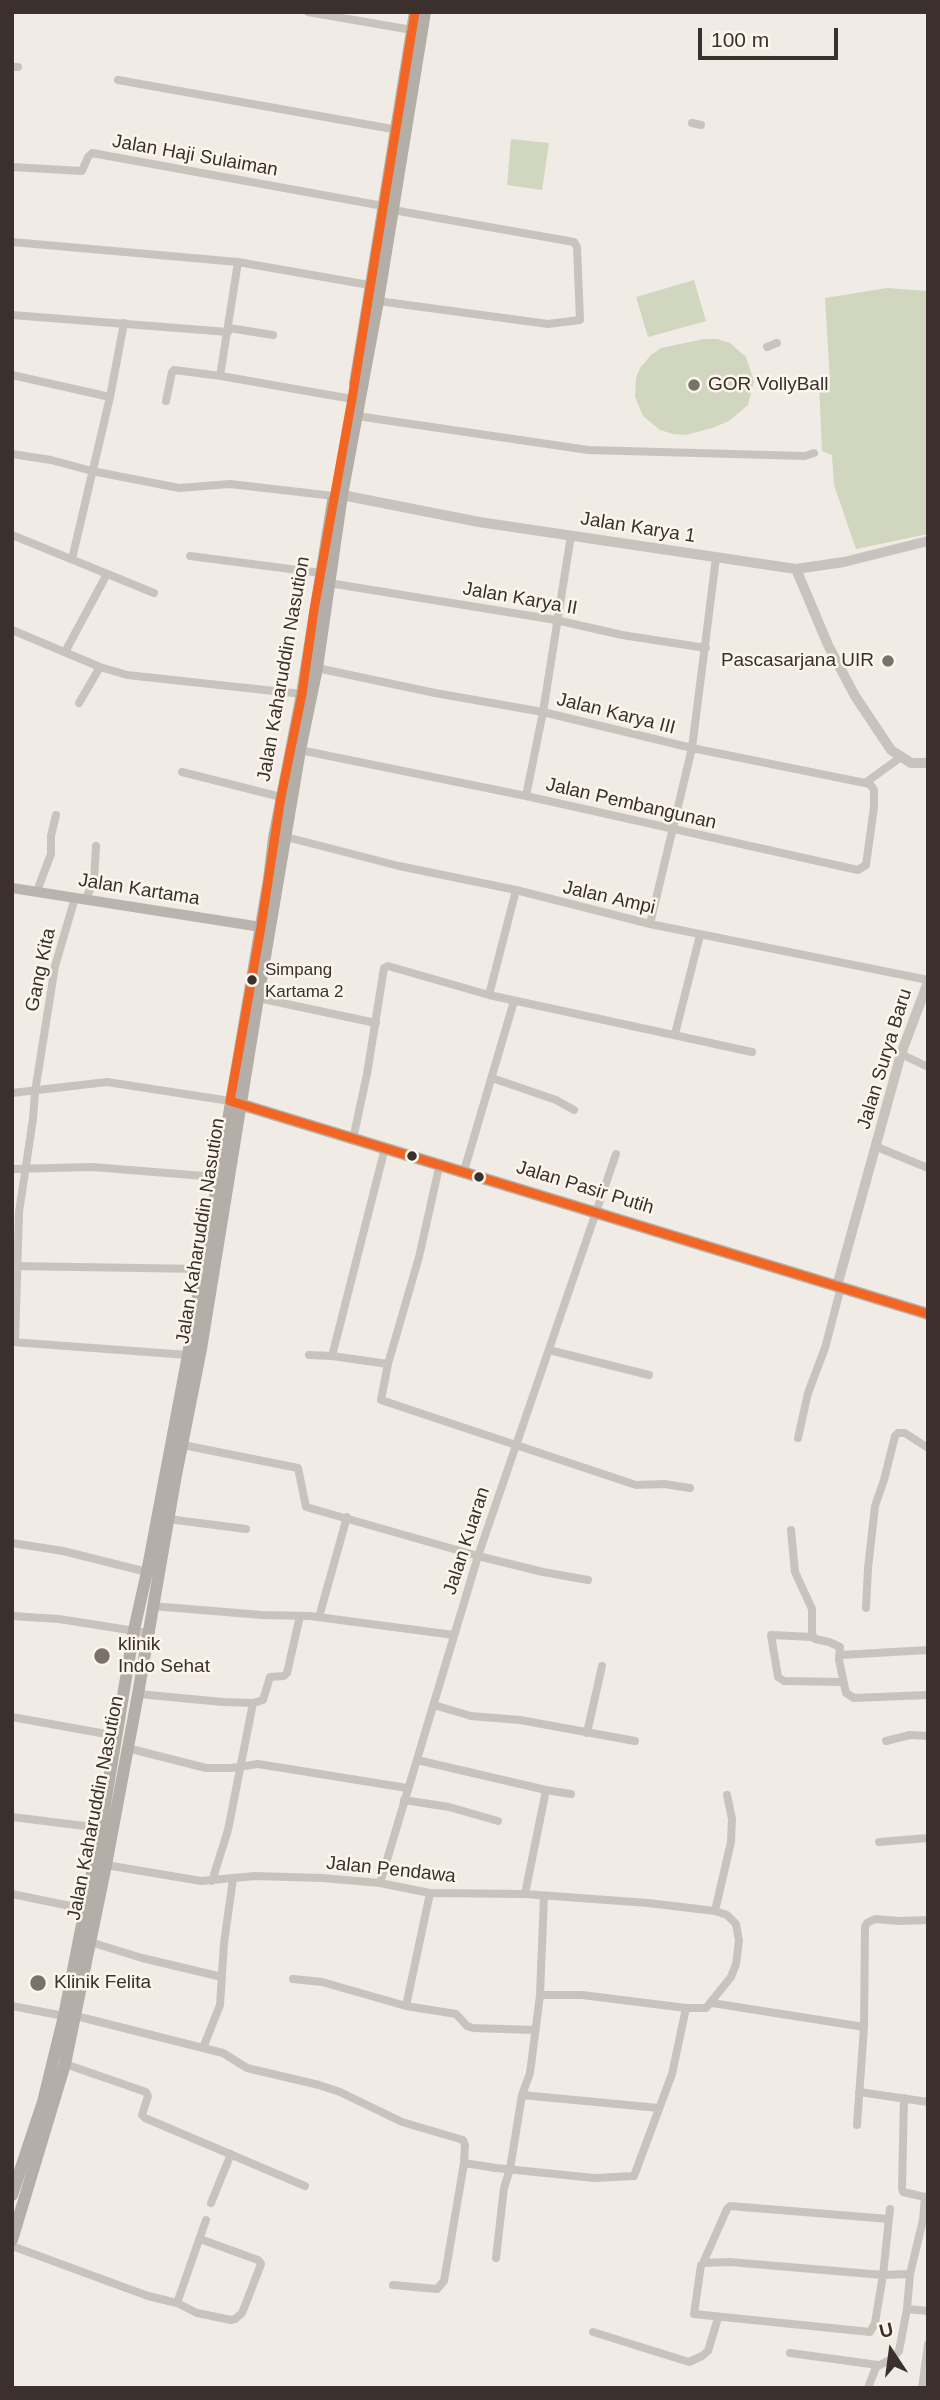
<!DOCTYPE html>
<html>
<head>
<meta charset="utf-8">
<style>
  body { margin:0 }
  #map { position:relative; width:940px; height:2400px; overflow:hidden; background:#f0ebe5; font-family:Helvetica,sans-serif }
  canvas { display:block }
  .frame { position:absolute; inset:0; border:14px solid #3b302b; pointer-events:none }
  .north { position:absolute; left:856px; top:2316px; width:70px; height:70px; -webkit-text-stroke:5px #fbf5ee; paint-order:stroke; rotate:347deg; font-size:19px; font-weight:700; line-height:28px; text-align:center; color:#3b302b }
  .north::after { content:''; display:block; margin:auto; width:24px; height:32px; background:#3b302b; clip-path:polygon(50% 0,100% 100%,50% 72%,0 100%) }
  .scale { position:absolute; left:698px; top:28px; width:140px; height:32px; box-sizing:border-box; border:4px solid #3b302b; border-top:0; padding-left:9px; font-size:21px; line-height:24px; white-space:nowrap; color:#3b302b; -webkit-text-stroke:5px #fbf5ee; paint-order:stroke }
</style>
</head>
<body>
<div id="map">
<canvas width="940" height="2400"></canvas>
<div class="frame"></div>
<div class="north">U</div>
<div class="scale">100 m</div>
</div>
<script>
const context = document.querySelector('canvas').getContext('2d');
context.lineJoin = 'round';
function fillPath(path, color) { context.fillStyle = color; context.fill(path, 'evenodd'); }
const shape = rows => new Path2D(rows.map(r => 'M' + r).join(''));
function stroke(path, color, width, dash) { context.strokeStyle = color; context.lineWidth = width; context.lineCap = dash ? 'butt' : 'round'; context.setLineDash(dash || []); context.stroke(path); }
function label(font, color, halo, rows, align = 'center') {
  context.font = font + ' Helvetica,sans-serif'; context.lineWidth = 5; context.setLineDash([]); context.textBaseline = 'middle'; context.strokeStyle = halo; context.fillStyle = color; for (const [text, x, y, turn = 0] of rows) {
    context.save(); context.translate(x, y); context.rotate((+turn || 0) * Math.PI / 180); context.textAlign = isNaN(turn) ? turn : align; if (halo) context.strokeText(text, 0, 0); context.fillText(text, 0, 0); context.restore();
  }
}
fillPath(shape([
  [511,139,549,143,542,190,507,185],
  [694,280,706,321,648,337,636,297],
  [887,288,928,291,928,534,856,549,834,485,832,455,822,451,819,382,830,380,825,298],
  [704,339,717,339,730,343,746,357,754,381,748,405,729,421,712,428,686,435,673,434,660,430,643,416,635,397,636,378,640,368,651,355,661,348]
]), '#d1d6bf');
stroke(shape([
  [308,12,412,30],
  [12,67,18,67],
  [118,80,398,130],
  [692,123,701,125],
  [12,167,82,171,88,157,92,153,383,206],
  [12,242,238,262,369,285],
  [378,301,548,324,580,320,577,247,574,242,393,210],
  [12,315,228,332],
  [229,328,273,335],
  [767,347,777,343],
  [221,370,238,262],
  [12,375,110,397],
  [166,401,172,372,174,370,221,376,352,399],
  [357,416,588,450,805,456,814,453],
  [12,454,51,460,92,471,179,488,230,484,334,496],
  [12,535,154,593],
  [190,556,321,573],
  [72,559,110,397,124,323],
  [329,583,556,620,622,635,706,648],
  [12,630,100,667,127,675,302,694],
  [65,652,107,574],
  [317,668,435,693,543,712,692,748,865,783,901,757],
  [79,703,100,667],
  [300,750,526,796,858,870,866,865,874,807,874,790,870,784,865,783],
  [182,772,281,797],
  [526,796,543,712,571,535],
  [286,837,399,866,516,890,650,924,928,980],
  [37,891,51,854,51,836,56,815],
  [85,900,94,881,96,846],
  [650,924,692,748,716,558],
  [489,995,516,890],
  [258,998,376,1023],
  [675,1034,700,935],
  [901,1054,928,1067],
  [492,1078,556,1100,574,1110],
  [12,1093,107,1082,230,1101],
  [353,1139,367,1074,384,968,388,966,489,995,752,1052],
  [877,1147,928,1168],
  [440,1163,419,1257,388,1364,381,1400,636,1485,664,1484,690,1488],
  [12,1169,92,1167,217,1177],
  [464,1171,514,1001],
  [12,1266,203,1269],
  [12,1342,188,1355],
  [15,1342,19,1212,33,1119,35,1092,55,966,75,898],
  [549,1350,649,1375],
  [309,1355,332,1356,388,1364],
  [332,1356,385,1148],
  [798,1438,808,1393,825,1348,841,1287],
  [183,1445,298,1468,306,1507,478,1556,543,1572,588,1580],
  [168,1519,246,1529],
  [791,1530,795,1572,812,1609,812,1634,815,1639,829,1642,840,1647,839,1660,846,1693,854,1698,928,1695],
  [12,1543,63,1551,147,1572],
  [152,1606,262,1615,310,1616,454,1635],
  [866,1608,868,1568,875,1506,884,1480,895,1436,898,1433,905,1433,928,1448],
  [12,1616,59,1619,148,1633],
  [319,1617,347,1517],
  [813,1637,771,1635,778,1677,784,1681,843,1682],
  [841,1655,928,1650],
  [138,1694,223,1702,253,1703,263,1700,270,1677,284,1676,287,1673,300,1616],
  [434,1705,471,1716,520,1720,635,1741],
  [12,1717,117,1736],
  [587,1733,602,1666],
  [886,1741,910,1735,928,1736],
  [127,1748,206,1768,231,1768,258,1764,407,1788],
  [417,1760,546,1790,571,1794],
  [404,1800,449,1807,498,1821],
  [12,1817,101,1828],
  [879,1842,928,1838],
  [106,1865,201,1881,255,1876,322,1878,380,1883,430,1893,525,1894,648,1903,715,1911,727,1915,736,1924,739,1941,736,1964,731,1977,706,2008,686,2008,582,1995,540,1995,530,2073,522,2095,510,2169,504,2188,496,2258],
  [212,1881,228,1830,253,1703],
  [380,1883,478,1556,616,1154],
  [12,1894,85,1909],
  [525,1894,546,1790],
  [715,1911,731,1842,732,1819,727,1795],
  [90,1942,142,1958,222,1977],
  [293,1979,322,1982,406,2006,456,2014,467,2026,473,2028,535,2030],
  [540,1995,544,1896],
  [712,2003,864,2027],
  [12,2006,64,2016],
  [406,2006,430,1893],
  [76,2016,223,2053,247,2068,319,2085,340,2092,402,2122,463,2140,465,2145,464,2163,444,2281,437,2289,393,2285],
  [203,2048,220,2005,224,1943,233,1879],
  [65,2064,146,2092,148,2096,142,2115,145,2118,305,2186],
  [859,2092,928,2102],
  [522,2095,659,2108],
  [857,2125,864,2027,865,1927,867,1923,875,1919,899,1921,928,1920],
  [464,2163,496,2168,594,2178,634,2176,672,2074,686,2008],
  [211,2203,231,2154],
  [890,2209,883,2275,875,2323,870,2332,694,2314,701,2265,703,2263,730,2262,883,2275,910,2274],
  [12,2246,148,2296,177,2303,197,2313,231,2320,235,2319,242,2313,246,2303,261,2264,258,2260,200,2239],
  [703,2263,727,2209,730,2206,889,2219],
  [177,2303,206,2220],
  [907,2309,928,2311],
  [593,2332,689,2362,702,2356,708,2351,718,2318],
  [790,2353,878,2365],
  [868,2388,876,2367,893,2358,899,2351,907,2309,910,2274,923,2220,925,2197,903,2192,902,2188,904,2098],
  [922,2388,928,2344]
]), '#c9c3be', 8);
stroke(shape([
  [342,495,479,522,796,569,844,562,928,541],
  [796,569,828,645,855,696,891,750,911,763,928,763],
  [837,1286,901,1054,928,982]
]), '#c9c3be', 10);
stroke(shape([
  [12,888,261,927]
]), '#bab3ae', 10);
stroke(shape([
  [355,384,415,12],
  [233,1102,928,1314],
  [12,2195,43,2102,64,2016,101,1828,134,1630,147,1572,188,1355,269,879,274,838,302,694,333,501],
  [12,2240,65,2064,106,1865,138,1694,176,1475,201,1349,258,998,300,750,317,668,342,495,378,301,425,12]
]), '#b4aea8', 12);
stroke(shape([
  [415,12,352,399,314,610,302,694,281,797,261,927,230,1101,928,1314]
]), '#f26522', 9);
for (const [x, y, r, color] of [
  [694,385,7,"#7a716c"],
  [888,661,7,"#7a716c"],
  [252,980,6,"#3b302b"],
  [412,1156,6,"#3b302b"],
  [479,1177,6,"#3b302b"],
  [102,1656,9,"#7a716c"],
  [38,1983,9,"#7a716c"]
]) { const dot = new Path2D(); dot.arc(x, y, r, 0, 2 * Math.PI); context.fillStyle = color; context.fill(dot); stroke(dot, '#fbf5ee', 2.5); }
label('17px', '#3b302b', '#fbf5ee', [
  ["Simpang",265,970],
  ["Kartama 2",265,992]
], 'left');
label('19px', '#3b302b', '#fbf5ee', [
  ["Jalan Haji Sulaiman",195,156,10],
  ["Jalan Karya 1",638,528,9],
  ["Jalan Karya II",520,599,10],
  ["Jalan Kaharuddin Nasution",284,669,-80],
  ["Jalan Karya III",616,714,14],
  ["Jalan Pembangunan",631,804,13],
  ["Jalan Kartama",139,890,9],
  ["Jalan Ampi",609,898,13],
  ["Gang Kita",41,970,-78],
  ["Jalan Surya Baru",885,1059,-73],
  ["Jalan Pasir Putih",585,1188,17],
  ["Jalan Kaharuddin Nasution",201,1231,-81],
  ["Jalan Kuaran",467,1541,-72],
  ["Jalan Kaharuddin Nasution",96,1808,-79],
  ["Jalan Pendawa",391,1870,6]
]);
label('19px', '#3b302b', '#fbf5ee', [
  ["GOR VollyBall",708,385],
  ["Pascasarjana UIR",874,661,"right"],
  ["klinik",118,1645],
  ["Indo Sehat",118,1667],
  ["Klinik Felita",54,1983]
], 'left');
</script>
</body>
</html>
